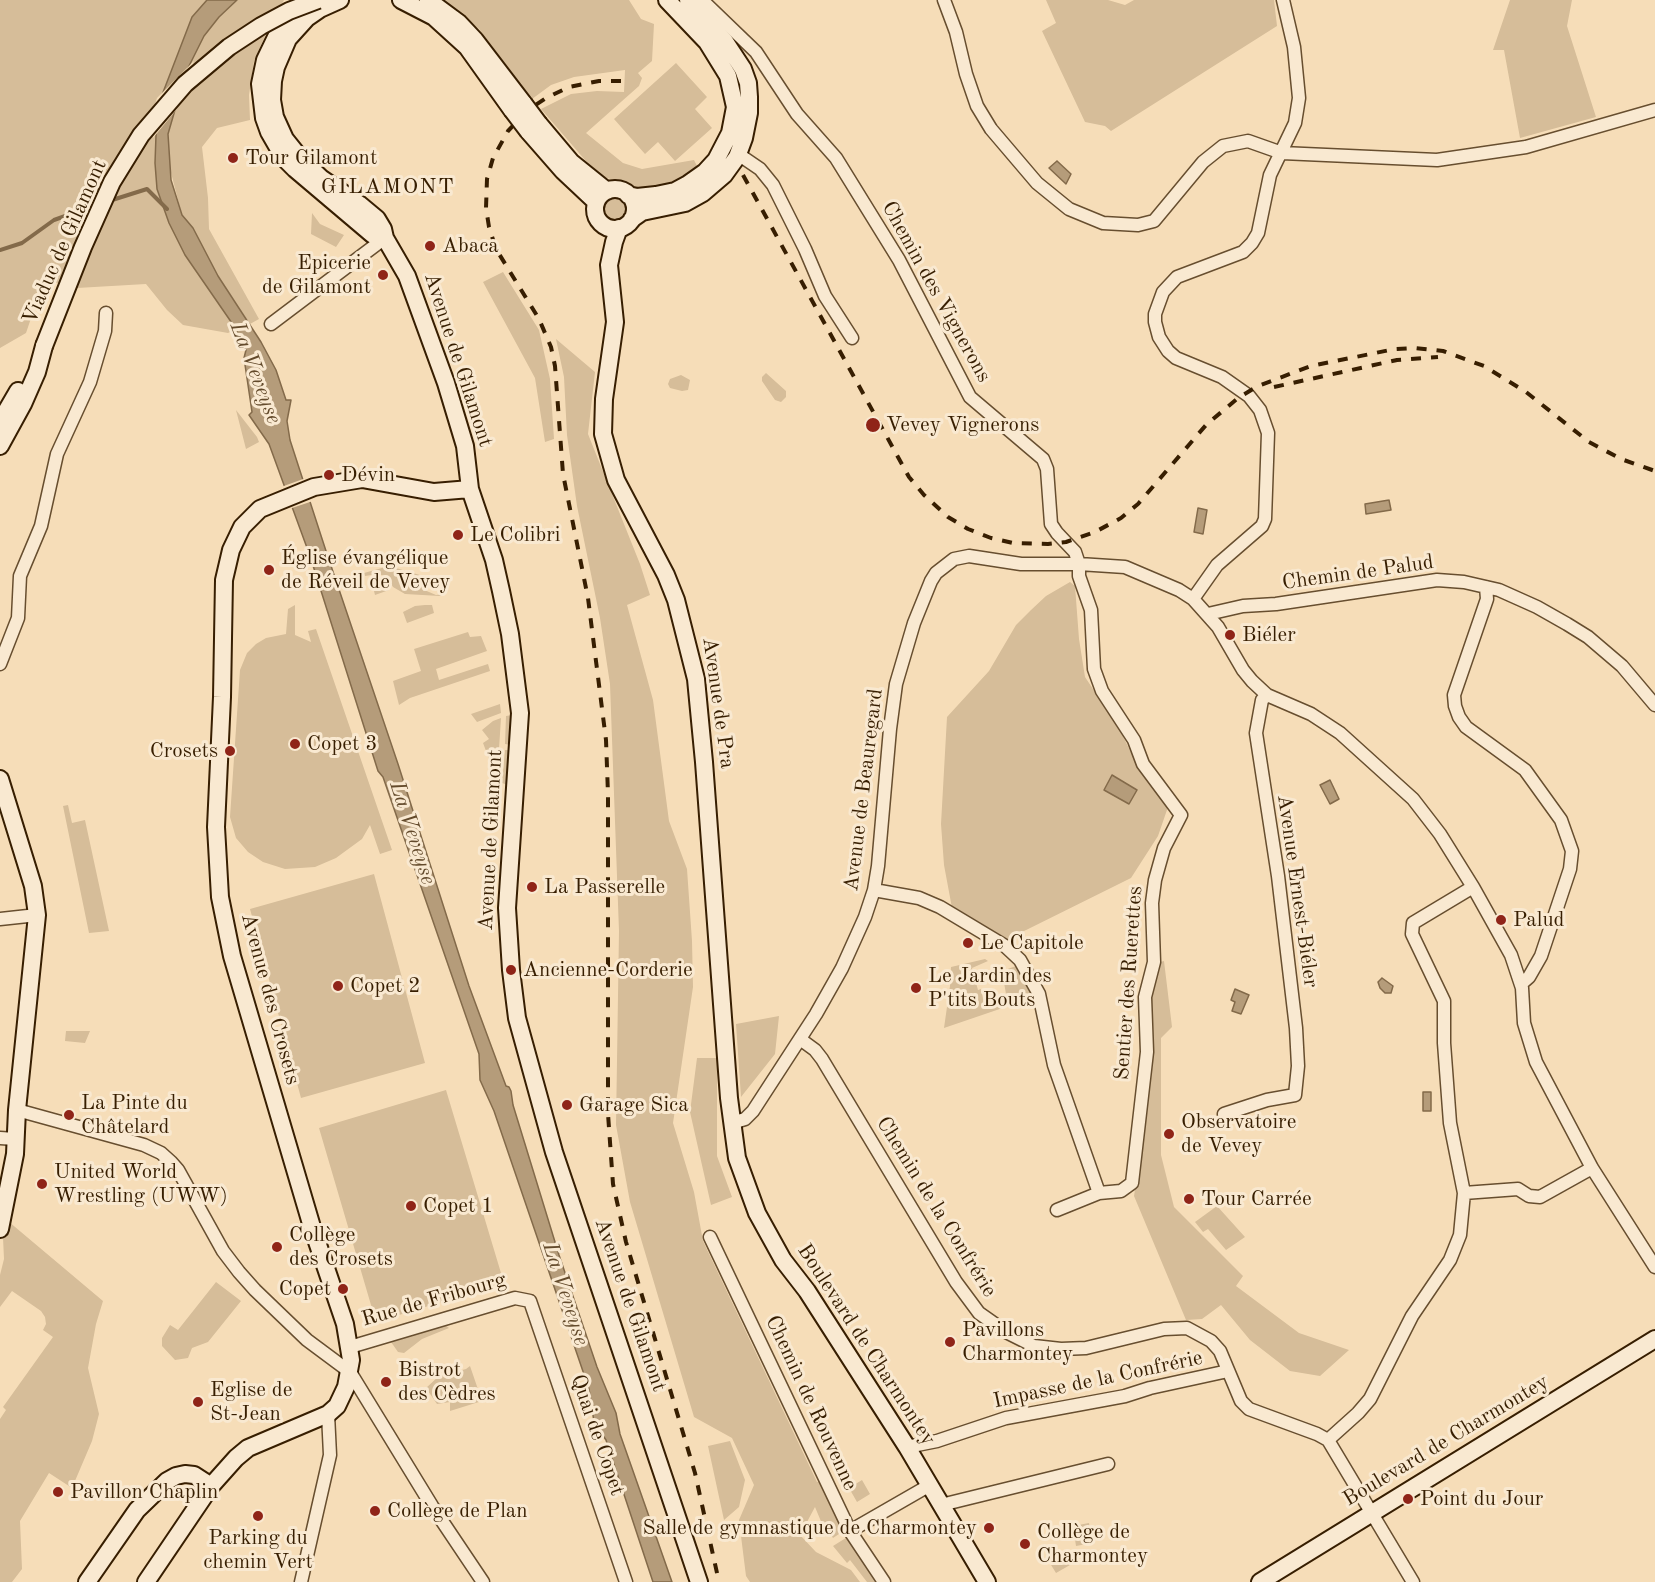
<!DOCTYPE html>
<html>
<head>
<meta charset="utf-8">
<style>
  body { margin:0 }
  canvas { display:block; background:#f6ddb8 }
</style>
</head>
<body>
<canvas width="1655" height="1582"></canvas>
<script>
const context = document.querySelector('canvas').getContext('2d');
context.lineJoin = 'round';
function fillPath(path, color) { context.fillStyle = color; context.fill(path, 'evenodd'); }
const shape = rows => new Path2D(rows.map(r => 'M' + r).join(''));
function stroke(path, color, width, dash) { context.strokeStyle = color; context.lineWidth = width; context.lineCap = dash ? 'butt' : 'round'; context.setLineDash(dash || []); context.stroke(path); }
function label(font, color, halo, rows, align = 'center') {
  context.font = font + ' "Old Standard TT",serif'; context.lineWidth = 6; context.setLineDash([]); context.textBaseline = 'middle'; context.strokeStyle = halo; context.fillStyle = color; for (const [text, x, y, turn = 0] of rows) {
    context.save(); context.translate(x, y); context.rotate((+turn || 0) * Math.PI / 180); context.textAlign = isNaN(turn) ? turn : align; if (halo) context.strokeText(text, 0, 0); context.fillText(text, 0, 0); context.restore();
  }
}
fillPath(shape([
  [0,0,207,0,192,17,157,108,155,163,157,189,169,223,185,255,236,329,228,333,183,325,167,310,146,284,77,288,44,280,26,333,0,348],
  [237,0,284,0,264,38,254,61,249,95,250,120,217,128,202,147,208,198,209,229,259,319,250,324,218,276,193,228,182,215,169,165,168,134,186,72,204,36,219,17],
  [442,0,629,0,641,19,654,24,652,61,638,73,642,78,639,86,586,133,623,163,642,169,694,160,697,166,678,183,638,188,598,175,541,109,571,94,597,91,624,92,625,70,574,77,551,85,532,99,479,29],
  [1046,0,1108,0,1125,5,1134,0,1274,0,1277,26,1111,131,1105,126,1085,122,1042,31,1056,23],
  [1510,0,1572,0,1567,26,1596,117,1520,138,1504,50,1493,50],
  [676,63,707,97,695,109,712,128,675,161,658,142,645,154,614,119],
  '604 209a11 11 0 1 1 22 0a11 11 0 1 1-22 0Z',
  [312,213,320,224,344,235,336,247,311,234],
  [503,272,539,330,550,379,554,439,545,442,535,378,483,282],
  [556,339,595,372,588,434,640,564,650,595,627,605,653,700,669,821,687,869,692,941,693,987,673,1123,694,1192,703,1241,817,1482,823,1479,845,1530,833,1538,828,1530,825,1531,815,1507,800,1535,816,1552,851,1570,860,1582,750,1582,746,1576,739,1520,754,1485,732,1438,694,1417,630,1202,616,1125,619,931,610,684,600,618,577,506,567,435,564,377],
  [766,373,786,391,786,397,781,402,775,400,762,381,762,377],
  [681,375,690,380,688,390,682,391,670,388,668,384,670,379],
  [236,410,257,437,259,442,246,449],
  [389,566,447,583,433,583,428,581,422,589,436,595,446,594,440,596,405,594,393,587,389,580,385,576,378,574,365,576,364,573],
  [374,578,387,583,389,590,375,595,371,579],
  [1070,582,1075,586,1079,639,1085,677,1119,728,1135,761,1168,807,1158,836,1131,878,1006,940,952,908,944,865,941,824,947,717,989,671,1016,625,1031,610,1046,596],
  [295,605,295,635,311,642,308,631,316,629,392,850,380,854,370,825,362,839,336,858,315,867,285,869,263,862,248,852,236,838,230,817,240,670,247,653,256,644,266,638,286,634,288,609],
  [425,605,432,605,434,613,407,623,403,612,415,606],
  [468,632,470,637,481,636,487,651,436,669,439,680,488,664,490,671,410,698,399,705,393,681,421,671,414,649],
  [500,704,501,713,477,722,471,714],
  [512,715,511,745,505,744,506,716],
  [501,718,496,796,489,774,494,772,483,743,489,739,482,730,493,721],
  [505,750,511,750,508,785,502,783],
  [68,805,72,823,85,820,109,931,89,933,63,806],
  [374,874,425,1063,301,1098,250,909],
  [985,959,988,961,972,968,978,990,981,989,983,999,991,999,1006,994,1002,971,1016,966,1027,983,1032,998,944,1028,950,986,951,967],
  [1164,961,1172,1027,1161,1038,1161,1155,1174,1207,1243,1276,1236,1286,1299,1333,1349,1350,1320,1376,1290,1371,1250,1340,1221,1305,1202,1319,1186,1320,1134,1196,1146,1122,1149,1000,1156,963],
  [779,1016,775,1054,741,1097,736,1024],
  [66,1031,90,1031,85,1043,65,1041],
  [697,1058,717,1058,717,1156,732,1197,711,1205,690,1112],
  [446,1090,504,1283,376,1322,319,1128],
  [1217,1206,1245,1237,1226,1250,1208,1229,1203,1232,1195,1222],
  [2,1216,103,1301,96,1324,88,1368,99,1414,92,1441,72,1488,49,1473,20,1521,22,1569,12,1582,0,1582,0,1419,6,1410,3,1407,53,1337,43,1330,46,1324,45,1317,41,1311,12,1291,0,1307,0,1275,4,1259],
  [216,1282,241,1301,208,1342,192,1348,188,1358,175,1360,162,1346,162,1338,170,1325,178,1330],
  [444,1324,449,1328,422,1339,404,1353,398,1352,391,1342],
  [470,1366,482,1401,450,1411,450,1402,437,1404,426,1388,439,1376,466,1369],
  [730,1441,745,1480,739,1507,724,1520,708,1446],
  [862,1480,870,1494,857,1502,849,1488],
  [1089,1523,1092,1543,1076,1546,1073,1526],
  [849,1536,879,1582,867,1582,850,1560,847,1563,833,1546],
  [1062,1552,1070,1565,1056,1573,1048,1560]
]), '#d6bd99');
const water = shape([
  [207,0,237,0,219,17,204,36,186,72,168,134,171,180,182,215,193,228,218,276,261,342,276,370,286,400,291,400,287,421,290,440,326,551,398,764,469,986,506,1086,509,1087,511,1091,513,1105,559,1255,597,1367,616,1413,620,1434,672,1582,653,1582,606,1440,594,1422,589,1389,494,1111,480,1080,479,1054,383,777,378,771,310,556,269,444,249,415,252,412,244,358,246,350,236,329,185,255,169,223,157,189,155,163,157,108,192,17,207,0],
  [1057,161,1071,174,1066,184,1049,168,1057,161],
  [1389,500,1391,510,1366,514,1365,504,1389,500],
  [1198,508,1207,510,1203,534,1194,532,1198,508],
  [1112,775,1137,790,1129,804,1104,790,1112,775],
  [1330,780,1339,799,1330,804,1320,785,1330,780],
  [1382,978,1393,986,1391,993,1385,993,1380,988,1378,982,1382,978],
  [1235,989,1249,995,1241,1014,1232,1011,1235,1002,1231,1000,1235,989],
  [1423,1092,1431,1092,1431,1111,1423,1111,1423,1092]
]);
fillPath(water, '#b59c7a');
stroke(water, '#836a4a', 1.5);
fillPath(shape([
  [194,61,177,109,153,138,154,107,157,98],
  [306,478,313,501,289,509,281,487]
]), '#f6ddb8');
stroke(shape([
  [109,201,147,189,167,209],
  [0,250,22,243,54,220,96,205]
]), '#836a4a', 4);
const street = shape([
  [702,0,756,52,797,114,836,158,899,260,970,397,1043,459,1047,469,1051,524,1057,533,1075,552,1079,564,1079,576,1091,610,1094,669,1102,691,1134,740,1143,764,1181,815,1164,848,1155,880,1152,903,1154,962,1145,997,1147,1052,1132,1183,1121,1191,1099,1193,1057,1210],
  [944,0,956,32,966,74,977,106,991,129,1037,183,1069,209,1103,223,1138,225,1154,221,1203,162,1223,146,1248,141,1282,153,1437,160,1526,147,1655,110],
  [738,154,760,169,773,185,805,249,825,296,852,338],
  [271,324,385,238],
  [1486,587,1487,599,1454,695,1455,706,1459,717,1466,727,1525,770,1561,820,1572,851,1570,869,1541,956,1529,977,1521,984],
  [1193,599,1217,565,1262,526,1265,519,1268,433,1260,410,1249,396,1222,377,1176,358,1168,351,1159,337,1155,322,1155,314,1163,292,1177,277,1243,252,1252,243,1258,233,1270,175,1295,123,1299,98,1294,47,1283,0],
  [1208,614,1243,606,1276,604,1437,580,1464,582,1499,590,1537,607,1567,624,1588,637,1622,666,1655,705],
  [0,664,18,618,20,576,41,526,57,454,90,382,105,331,106,313],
  [874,890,919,898,940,907,1005,946,1020,960,1039,994,1054,1065,1099,1193],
  [0,919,37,915],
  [800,1039,815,1050,822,1059,956,1282,979,1313,1006,1332,1034,1346,1061,1349,1086,1348,1164,1329,1187,1328,1211,1341,1220,1351,1241,1401,1249,1409,1317,1434,1328,1440,1413,1582],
  [17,1110,144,1145,161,1153,171,1162,178,1170,223,1251,239,1272,255,1290,307,1340,350,1372,432,1506,483,1582],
  [1224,1114,1267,1100,1295,1095,1298,1066,1296,1028,1278,876,1256,733,1262,700,1267,695],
  [732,1123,745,1119,753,1111,816,1014,842,968,865,917,874,890,878,866,890,729,896,684,914,623,931,581,936,573,954,559,969,556,1021,564,1079,564,1125,567,1179,590,1193,599,1218,627,1243,670,1252,681,1267,695,1311,714,1340,733,1413,799,1440,834,1473,887,1511,955,1522,988,1524,1023,1536,1062,1592,1168,1655,1267],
  [0,1138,15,1139],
  [1464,1193,1518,1189,1529,1196,1540,1197,1592,1168],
  [710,1237,850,1531,884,1582],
  [350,1347,515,1298,530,1301,626,1582],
  [1328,1440,1358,1413,1370,1399,1412,1316,1450,1260,1460,1235,1464,1193,1450,1123,1444,1043,1444,1001,1412,934,1413,923,1473,887],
  [907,1447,937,1441,1006,1418,1125,1396,1150,1388,1228,1371],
  [941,1505,1108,1464],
  [850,1531,930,1485],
  [301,1582,330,1455,328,1414]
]);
const secondary = shape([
  [340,0,320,9,307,18,288,39,276,67,273,81,272,100,275,117,285,139,301,159,321,178,359,204,377,219,383,229,385,238,407,276,446,383,465,446,470,489,494,560,501,591,510,634,520,713,507,908,511,970,517,1018,554,1152,699,1582],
  [401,0,434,17,467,47,512,110],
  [428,0,459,23,475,40,524,104],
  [301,6,279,31,265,60,260,84,264,118,269,132,284,158,295,169,373,235,385,238],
  [539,124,571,162,607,191],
  [528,131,563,171,596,202],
  '595 209a20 20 0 1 1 40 0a20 20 0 1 1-40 0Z',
  [628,195,637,197,656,195,675,191,688,184,705,172,716,160,730,133,735,107,728,76,707,42,667,0],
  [632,219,642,212,685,203,703,193,724,175,737,157,744,138,749,113,749,97,748,83,743,69,724,40,688,0],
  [619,228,614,242,609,265,615,322,604,399,603,434,616,480,666,575,676,600,696,679,704,762,729,1098,737,1158,757,1213,783,1260,807,1291,907,1447,987,1582],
  [0,422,18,391],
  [0,446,23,404,37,372,44,346],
  [0,779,33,886,37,915,17,1110,15,1154,0,1229],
  [87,1582,137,1510,167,1481,176,1476,185,1474,194,1475,211,1486],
  [146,1582,211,1486,236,1458,248,1448,328,1414,337,1406,346,1387,351,1360,345,1324,312,1227,232,956,220,897,216,827,222,697,224,580,231,550,242,527,260,509,314,487,362,479,434,492,470,489],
  [1260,1582,1655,1339]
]);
stroke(street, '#674e2f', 15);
stroke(secondary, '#371e01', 20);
stroke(street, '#f9e9d1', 12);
stroke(secondary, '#f9e9d1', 16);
stroke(shape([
  [621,81,599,81,569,87,546,98,528,110,508,131,493,158,487,179,486,208,489,227,496,249,539,319,551,347,555,366,563,474,588,598,606,740,608,794,608,1114,613,1184,626,1242,695,1473,719,1582],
  [743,175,909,477,924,495,948,517,968,529,991,538,1013,543,1048,544,1066,542,1095,532,1121,518,1138,504,1206,425,1238,398,1258,386,1311,366,1395,349,1414,348,1443,351,1484,366,1526,392,1589,442,1621,459,1655,471],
  [1274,387,1397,360,1438,357]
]), '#371e01', 4, [10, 10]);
const secondaryBridge = shape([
  [524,104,539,124],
  [512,110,528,131],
  [44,346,83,247,112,182,141,135,185,84,229,47,261,26,289,11,318,0]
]);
stroke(secondaryBridge, '#371e01', 20, []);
stroke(secondaryBridge, '#f9e9d1', 16);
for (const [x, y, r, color] of [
  [233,158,6,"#8f2418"],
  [430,246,6,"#8f2418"],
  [383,275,6,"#8f2418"],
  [873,425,8,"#8f2418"],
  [329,475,6,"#8f2418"],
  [458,535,6,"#8f2418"],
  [269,570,6,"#8f2418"],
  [1230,635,6,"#8f2418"],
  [295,744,6,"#8f2418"],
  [230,751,6,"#8f2418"],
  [532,887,6,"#8f2418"],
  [1501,920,6,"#8f2418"],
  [968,943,6,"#8f2418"],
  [511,970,6,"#8f2418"],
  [338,986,6,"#8f2418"],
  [916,988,6,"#8f2418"],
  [567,1105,6,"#8f2418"],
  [69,1115,6,"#8f2418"],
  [1169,1134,6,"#8f2418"],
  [42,1184,6,"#8f2418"],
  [1189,1199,6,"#8f2418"],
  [411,1206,6,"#8f2418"],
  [277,1247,6,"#8f2418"],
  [343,1289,6,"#8f2418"],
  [950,1342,6,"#8f2418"],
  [386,1382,6,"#8f2418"],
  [198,1402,6,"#8f2418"],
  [58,1492,6,"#8f2418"],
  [1408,1499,6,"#8f2418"],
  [375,1511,6,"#8f2418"],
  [258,1516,6,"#8f2418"],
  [989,1528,6,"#8f2418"],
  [1025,1544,6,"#8f2418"]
]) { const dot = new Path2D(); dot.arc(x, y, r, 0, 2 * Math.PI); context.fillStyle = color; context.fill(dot); stroke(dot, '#f9e9d1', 2); }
label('21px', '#371e01', '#f9e9d1', [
  ["Tour Gilamont",245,158],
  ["Abaca",442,246],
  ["Epicerie",371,263,"right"],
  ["de Gilamont",371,287,"right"],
  ["Vevey Vignerons",886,425],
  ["Dévin",341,475],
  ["Le Colibri",470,535],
  ["Église évangélique",281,558],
  ["de Réveil de Vevey",281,582],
  ["Biéler",1242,635],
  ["Copet 3",307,744],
  ["Crosets",218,751,"right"],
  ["La Passerelle",544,887],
  ["Palud",1513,920],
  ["Le Capitole",980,943],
  ["Ancienne-Corderie",523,970],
  ["Le Jardin des",928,976],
  ["P'tits Bouts",928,1000],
  ["Copet 2",350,986],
  ["La Pinte du",81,1103],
  ["Châtelard",81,1127],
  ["Garage Sica",579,1105],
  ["Observatoire",1181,1122],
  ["de Vevey",1181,1146],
  ["United World",54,1172],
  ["Wrestling (UWW)",54,1196],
  ["Tour Carrée",1201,1199],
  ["Copet 1",423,1206],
  ["Collège",289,1235],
  ["des Crosets",289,1259],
  ["Copet",331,1289,"right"],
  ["Pavillons",962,1330],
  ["Charmontey",962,1354],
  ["Bistrot",398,1370],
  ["des Cèdres",398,1394],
  ["Eglise de",210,1390],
  ["St-Jean",210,1414],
  ["Pavillon Chaplin",70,1492],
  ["Point du Jour",1420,1499],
  ["Collège de Plan",387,1511],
  ["Salle de gymnastique de Charmontey",977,1528,"right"],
  ["Collège de",1037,1532],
  ["Charmontey",1037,1556],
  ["Parking du",258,1538,"center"],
  ["chemin Vert",258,1562,"center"]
], 'left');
label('21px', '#371e01', '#f9e9d1', [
  ["Viaduc de Gilamont",65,242,-66],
  ["Chemin des Vignerons",936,292,61],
  ["Avenue de Gilamont",458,360,72],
  ["Chemin de Palud",1358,573,-8],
  ["Avenue de Pra",718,703,82],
  ["Avenue de Beauregard",864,790,-83],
  ["Avenue de Gilamont",491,840,-87],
  ["Avenue Ernest-Biéler",1297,891,82],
  ["Sentier des Ruerettes",1129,983,-86],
  ["Avenue des Crosets",270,999,75],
  ["Chemin de la Confrérie",936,1207,58],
  ["Rue de Fribourg",434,1300,-16],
  ["Avenue de Gilamont",630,1305,71],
  ["Boulevard de Charmontey",866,1345,57],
  ["Impasse de la Confrérie",1098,1380,-12],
  ["Chemin de Rouvenne",811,1403,65],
  ["Quai de Copet",597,1435,71],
  ["Boulevard de Charmontey",1446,1441,-31]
]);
context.letterSpacing = '1.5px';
label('22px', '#371e01', '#f9e9d1', [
  ["GILAMONT",388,187]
]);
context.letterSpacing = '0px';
label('italic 22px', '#634a2b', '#f9e9d1', [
  ["La Veveyse",255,373,69],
  ["La Veveyse",412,833,72],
  ["La Veveyse",565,1294,72]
]);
</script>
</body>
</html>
